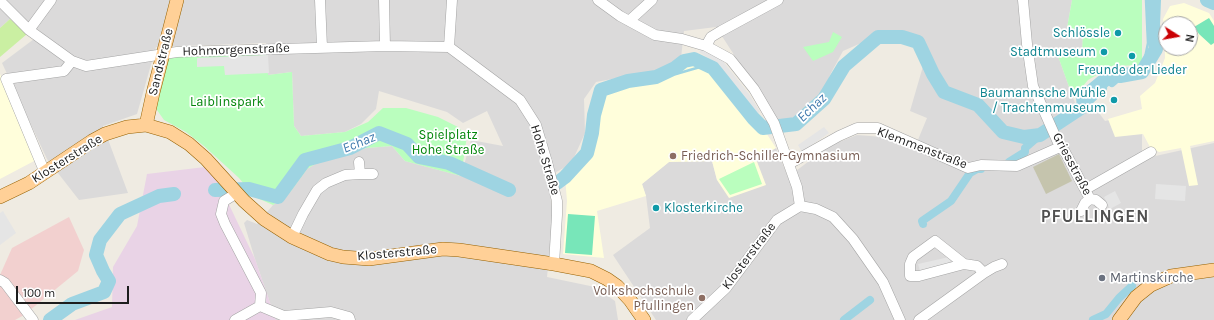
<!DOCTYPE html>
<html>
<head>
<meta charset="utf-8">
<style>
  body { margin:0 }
  #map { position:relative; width:1214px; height:320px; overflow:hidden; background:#efebe2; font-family:Karla,sans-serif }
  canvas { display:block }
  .north { position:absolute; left:1158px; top:16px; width:40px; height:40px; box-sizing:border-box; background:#fff; border:1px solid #a5a5a5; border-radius:50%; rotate:101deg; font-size:11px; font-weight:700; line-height:16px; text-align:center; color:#1d1d1d }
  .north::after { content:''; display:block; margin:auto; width:14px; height:18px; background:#ca0004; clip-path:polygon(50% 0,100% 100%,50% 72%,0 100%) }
  .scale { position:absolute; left:16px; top:286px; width:113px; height:18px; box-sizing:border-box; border:2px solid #1d1d1d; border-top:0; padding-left:5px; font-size:12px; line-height:14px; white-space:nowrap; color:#1d1d1d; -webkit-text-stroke:3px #fff; paint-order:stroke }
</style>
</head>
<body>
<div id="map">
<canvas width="1214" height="320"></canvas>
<div class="north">N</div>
<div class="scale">100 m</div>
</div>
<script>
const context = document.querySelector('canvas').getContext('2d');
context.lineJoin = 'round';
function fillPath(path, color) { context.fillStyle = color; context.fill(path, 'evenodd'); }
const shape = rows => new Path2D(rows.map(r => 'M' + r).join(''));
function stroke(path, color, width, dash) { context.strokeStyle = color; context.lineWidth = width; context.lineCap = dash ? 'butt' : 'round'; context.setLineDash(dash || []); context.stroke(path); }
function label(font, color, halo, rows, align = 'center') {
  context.font = font + ' Karla,sans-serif'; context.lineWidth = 3.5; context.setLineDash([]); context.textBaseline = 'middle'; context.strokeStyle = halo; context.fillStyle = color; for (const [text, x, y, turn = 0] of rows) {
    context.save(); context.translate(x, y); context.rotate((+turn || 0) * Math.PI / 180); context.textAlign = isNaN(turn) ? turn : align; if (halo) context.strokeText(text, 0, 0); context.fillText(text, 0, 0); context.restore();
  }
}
fillPath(shape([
  [0,0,1072,0,1067,28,1083,30,1082,57,1058,56,1073,98,1080,114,1093,105,1105,121,1131,115,1142,127,1142,159,1214,143,1214,320,656,320,613,255,650,228,646,196,642,184,669,162,712,161,717,180,776,148,788,177,829,146,857,135,883,137,906,143,915,147,927,118,910,111,928,49,916,37,887,35,868,40,843,51,831,73,819,102,791,123,777,121,716,27,684,31,681,58,660,70,596,82,584,99,585,133,571,164,547,177,553,213,547,277,595,287,615,301,618,320,276,320,255,259,244,223,247,220,257,224,273,205,291,191,307,169,320,161,334,155,349,154,366,148,392,146,405,161,461,176,471,140,503,146,487,111,463,123,447,112,379,91,376,109,361,124,345,132,301,136,294,126,292,72,268,75,266,43,156,47,137,114,103,126,128,193,79,200,47,159,2,63,42,33,16,12,10,19,0,28]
]), '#dbdada');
fillPath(shape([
  [69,217,84,250,78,271,24,315,15,320,0,320,0,275,12,248]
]), '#f2d0cf');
fillPath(shape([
  [205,167,213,171,255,259,276,320,75,320,112,307,113,267,137,226,147,174]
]), '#e9d3e6');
fillPath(shape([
  [1184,3,1209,13,1214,21,1214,141,1190,146,1198,185,1189,186,1181,148,1159,152,1150,147,1143,134,1115,137,1108,119,1142,109,1140,96,1155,83,1165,58,1165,32,1163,19,1170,6],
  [1166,24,1190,24,1190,48,1166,48],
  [694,59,713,68,753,118,763,128,776,148,756,159,766,185,729,198,717,180,712,161,669,162,642,184,646,196,597,211,604,258,563,254,567,201,565,177,587,153,592,133,594,115,601,90,628,81,656,77,675,68,684,61],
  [0,74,36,160,0,179]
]), '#fffedb');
fillPath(shape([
  [1059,154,1072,181,1046,194,1033,167]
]), '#c5c4ad');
fillPath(shape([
  [10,19,27,34,0,57,0,28]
]), '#caefa2');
fillPath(shape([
  [1072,0,1142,0,1142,65,1112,66,1088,80,1073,98,1058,56,1082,56,1083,30,1067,28],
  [833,32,842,37,833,52,813,61,803,47,829,42],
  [267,53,268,75,292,72,294,126,301,136,345,132,368,122,383,108,406,108,438,117,458,127,467,136,461,176,405,161,392,146,366,148,349,154,334,155,320,161,307,169,291,191,273,205,255,197,239,178,204,146,186,132,164,120,157,110,155,101,166,56],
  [754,162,762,184,730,195,719,179]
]), '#bafebe');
fillPath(shape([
  [1209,18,1214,26,1214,43,1211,45,1199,34,1194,27],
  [568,214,595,216,592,255,565,253]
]), '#78e6b9');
fillPath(shape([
  [703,47,722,60,749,94,760,112,755,115,718,64,699,52],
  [268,55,269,73,225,75,224,66,197,67,197,58],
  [824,127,829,133,802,152,798,145],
  [1156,184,1186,186,1185,201,1155,199],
  [1115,191,1121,203,1110,209,1104,197],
  [3,211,16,233,0,245,0,213],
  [949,257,951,263,920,271,918,264]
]), '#e5e5e5');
stroke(shape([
  [1209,0,1209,2],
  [668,71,676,74,707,65],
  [1142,72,1148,43,1146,0]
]), '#9ed4e2', 2.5);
stroke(shape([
  [1112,83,1120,76],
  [1084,106,1103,88],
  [1009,162,1025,152,1025,148,1040,135],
  [923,224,922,221,951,201,970,173,977,169,981,169],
  [844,320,870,300],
  [1093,320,1106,314,1119,298,1132,286]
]), '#9ed4e2', 8);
stroke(shape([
  [1207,0,1214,3],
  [557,183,565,177,587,153,592,133,594,115,601,90,628,81,656,77,675,68,684,61,694,59,713,68,753,118,763,128,796,124,824,99,844,66,878,37,902,37,918,42,933,74,944,92,978,105,1003,132,1024,137,1040,135,1084,106,1083,98,1112,74,1120,76,1142,72,1156,49,1153,25,1154,0],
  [215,190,249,189,278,197,305,160,350,148,379,133,407,144,419,157,449,163,509,190],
  [50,320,72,304,104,292,109,281,103,271,96,255,100,240,120,214,159,196,174,194]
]), '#9ed4e2', 14);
const minor = shape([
  [320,0,322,47],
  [384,0,385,46],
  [452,0,449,47,520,100,536,125,547,162,557,201,557,215,554,264],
  [598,0,620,16,655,35,682,39,706,46,730,59,754,89,774,123,797,187,800,206],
  [1023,0,1027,44,1033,86,1060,147,1065,152,1090,199,1096,200,1102,205],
  [0,1,29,30,72,61,86,66,177,52,385,46,449,47],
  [629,21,652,0],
  [29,30,51,0],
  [706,46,711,37,721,31,778,0],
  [789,164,839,136,857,128,878,128,968,168,981,165,1017,166,1060,147],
  [45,173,6,79,64,71,72,61],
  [360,174,373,174],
  [1086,189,1151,152],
  [1081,211,1085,203,1090,199],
  [292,237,303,214,317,190,326,183,345,175,360,174,359,162],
  [964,264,935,241,913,257,910,264,910,276,919,276,964,264,977,266,984,273],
  [0,280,5,283,33,320],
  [260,306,284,316,331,312,349,317,350,320],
  [235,320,260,306,261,293,225,224,221,214,224,201,237,193],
  [692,320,726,288,777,220,800,206,816,209,833,217,853,239,883,282,900,320],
  [919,320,984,273,994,267,1002,264]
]);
const major = shape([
  [146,125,153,93,177,0],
  [0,197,29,183,92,141,105,134,127,127,146,125,170,132,189,144,206,159,244,201,264,219,292,237,330,254,343,257,369,259,443,249,459,250,554,264,591,271,607,279,617,286,630,300,644,320],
  [1119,320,1136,297,1151,285,1171,276,1214,270]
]);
stroke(minor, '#a4a4a4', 11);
stroke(major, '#966100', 14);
stroke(minor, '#fff', 10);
stroke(major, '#ffd097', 13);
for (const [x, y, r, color] of [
  [1118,33,4,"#0f9aa8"],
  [1104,52,4,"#0f9aa8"],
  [1132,56,4,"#0f9aa8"],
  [1114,100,4,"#0f9aa8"],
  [673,156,4,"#8d6e63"],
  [656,208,4,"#0f9aa8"],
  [1102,278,4,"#6b7280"],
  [702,298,4,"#8d6e63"]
]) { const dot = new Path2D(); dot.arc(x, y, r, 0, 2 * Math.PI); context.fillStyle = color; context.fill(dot); stroke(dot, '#fff', 1.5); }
label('13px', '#0d838f', '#fff', [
  ["Schlössle",1110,33],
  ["Stadtmuseum",1096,52],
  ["Freunde der Lieder",1132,70,"center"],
  ["Baumannsche Mühle",1106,93],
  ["/ Trachtenmuseum",1106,108],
  ["Klosterkirche",664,208,"left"]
], 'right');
label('13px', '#1d1d1d', '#fff', [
  ["Hohmorgenstraße",236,50,-2],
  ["Sandstraße",161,62,-76],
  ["Klemmenstraße",922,148,21],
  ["Klosterstraße",67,159,-32],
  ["Hohe Straße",545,160,73],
  ["Griesstraße",1072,164,62],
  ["Klosterstraße",397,253,-5],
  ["Klosterstraße",749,256,-53]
]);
label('13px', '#018509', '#fff', [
  ["Laiblinspark",227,102],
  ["Spielplatz",448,135],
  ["Hohe Straße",448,150]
]);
label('13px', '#785e54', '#fff', [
  ["Friedrich-Schiller-Gymnasium",681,156],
  ["Volkshochschule",694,291,"right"],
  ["Pfullingen",694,306,"right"]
], 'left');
label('13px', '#5b616d', '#fff', [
  ["Martinskirche",1110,278]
], 'left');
label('italic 14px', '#3f79ad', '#fff', [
  ["Echaz",812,108,-44],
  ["Echaz",359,143,-22]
]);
context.letterSpacing = '1px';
label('bold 17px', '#505050', '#fff', [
  ["PFULLINGEN",1095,217]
]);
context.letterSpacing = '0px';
</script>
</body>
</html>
